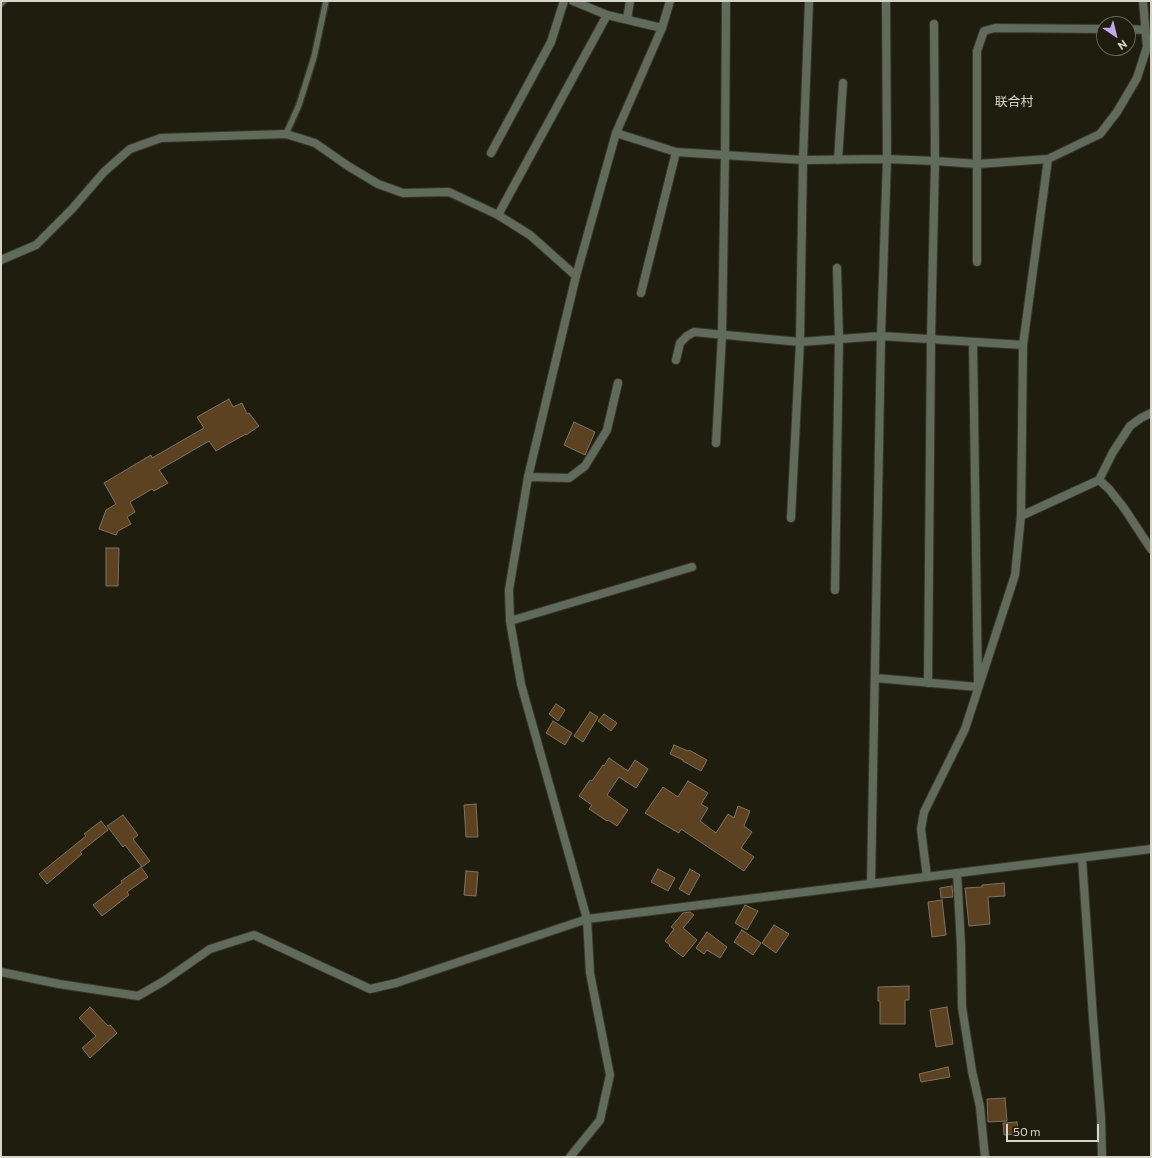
<!DOCTYPE html>
<html>
<head>
<meta charset="utf-8">
<style>
  body { margin:0 }
  #map { position:relative; width:1152px; height:1158px; overflow:hidden; background:#1f1d0e; font-family:Commissioner,sans-serif }
  canvas { display:block }
  .frame { position:absolute; inset:0; border:2px solid #d6d5cb; pointer-events:none }
  .north { position:absolute; left:1096px; top:16px; width:40px; height:40px; box-sizing:border-box; background:#1f1d0e; border:1px solid #68675a; border-radius:50%; rotate:145deg; font-size:11px; font-weight:700; line-height:16px; text-align:center; color:#d6d5cb }
  .north::after { content:''; display:block; margin:auto; width:14px; height:18px; background:#c5a6f0; clip-path:polygon(50% 0,100% 100%,50% 72%,0 100%) }
  .scale { position:absolute; left:1006px; top:1124px; width:93px; height:18px; box-sizing:border-box; border:2px solid #d6d5cb; border-top:0; padding-left:5px; font-size:12px; line-height:14px; white-space:nowrap; color:#d6d5cb; -webkit-text-stroke:3px #1f1d0e; paint-order:stroke }
</style>
</head>
<body>
<div id="map">
<canvas width="1152" height="1158"></canvas>
<div class="frame"></div>
<div class="north">N</div>
<div class="scale">50 m</div>
</div>
<script>
const context = document.querySelector('canvas').getContext('2d');
context.lineJoin = 'round';
function fillPath(path, color) { context.fillStyle = color; context.fill(path, 'evenodd'); }
const shape = rows => new Path2D(rows.map(r => 'M' + r).join(''));
function stroke(path, color, width, dash) { context.strokeStyle = color; context.lineWidth = width; context.lineCap = dash ? 'butt' : 'round'; context.setLineDash(dash || []); context.stroke(path); }
function label(font, color, halo, rows, align = 'center') {
  context.font = font + ' Commissioner,"Noto Sans SC",sans-serif'; context.lineWidth = 3.5; context.setLineDash([]); context.textBaseline = 'middle'; context.strokeStyle = halo; context.fillStyle = color; for (const [text, x, y, turn = 0] of rows) {
    context.save(); context.translate(x, y); context.rotate((+turn || 0) * Math.PI / 180); context.textAlign = isNaN(turn) ? turn : align; if (halo) context.strokeText(text, 0, 0); context.fillText(text, 0, 0); context.restore();
  }
}
const building = shape([
  [229,399,233,407,242,403,247,414,249,413,259,426,246,435,246,434,226,445,216,451,209,441,159,470,168,483,154,491,152,489,130,502,135,512,127,517,131,524,118,531,116,535,99,529,106,510,116,504,104,483,151,455,152,458,204,428,197,417,229,399],
  [574,422,595,432,585,455,564,445,574,422],
  [106,548,119,548,118,586,106,586,106,548],
  [556,704,565,710,558,721,549,714,556,704],
  [590,712,598,717,583,742,574,736,590,712],
  [604,714,617,723,611,731,598,721,604,714],
  [553,721,572,733,565,745,546,733,553,721],
  [674,745,688,751,689,750,707,760,701,771,683,761,683,760,670,754,674,745],
  [609,758,628,771,635,760,648,769,636,788,619,777,607,795,628,810,617,826,608,820,607,821,589,809,592,805,579,796,590,780,592,781,603,765,604,766,609,758],
  [688,781,708,793,701,804,708,808,700,821,716,833,728,814,734,818,738,806,750,811,744,826,752,832,741,848,754,857,744,871,681,829,679,833,665,825,645,813,663,787,678,797,688,781],
  [476,804,478,837,466,837,464,805,476,804],
  [123,815,138,835,133,839,150,861,142,867,125,845,123,847,107,826,123,815],
  [101,821,108,830,80,852,82,854,47,884,39,874,86,836,84,834,101,821],
  [141,867,148,877,127,892,129,895,102,916,93,905,122,883,121,881,141,867],
  [658,869,675,878,668,891,651,882,658,869],
  [690,869,700,875,689,895,679,889,690,869],
  [466,871,478,872,476,896,464,895,466,871],
  [1004,883,1005,896,988,897,990,924,969,926,965,888,982,887,982,885,1004,883],
  [952,886,953,897,941,898,940,888,952,886],
  [942,900,946,935,932,937,928,902,942,900],
  [745,905,758,911,747,930,735,923,745,905],
  [690,912,694,915,683,928,697,940,683,957,669,946,670,945,665,941,674,929,671,927,683,913,690,912],
  [774,925,789,934,776,953,762,943,774,925],
  [742,930,761,943,753,955,734,942,742,930],
  [707,932,727,947,720,958,707,950,704,954,696,948,707,932],
  [909,986,909,1000,905,1000,905,1024,880,1024,880,1001,878,1001,878,987,909,986],
  [90,1007,108,1026,110,1025,117,1033,90,1058,82,1048,96,1036,79,1018,90,1007],
  [947,1007,953,1044,936,1047,930,1010,947,1007],
  [948,1067,950,1077,921,1082,919,1074,948,1067],
  [1005,1098,1007,1121,988,1122,987,1099,1005,1098],
  [1017,1122,1018,1134,1004,1135,1003,1123,1017,1122]
]);
fillPath(building, '#5d4221');
stroke(building, '#7f7264', 1);
const lane = shape([
  [1,4,4,1],
  [286,134,299,105,314,57,326,1]
]);
const street = shape([
  [573,1,607,15,662,28],
  [1143,1,1147,47],
  [627,19,630,1],
  [1128,29,1145,30],
  [616,133,676,152,803,160,887,159,935,161,978,164,1048,159,1100,134,1117,112,1137,78,1147,47,1151,46],
  [491,153,551,42,564,1],
  [838,160,843,83],
  [498,215,607,15],
  [1,260,36,245,72,209,104,172,130,149,161,138,286,134,315,143,348,166,378,184,403,193,449,192,498,215,530,235,576,276],
  [977,262,977,51,984,31,995,28,1104,29],
  [641,293,676,152],
  [676,360,680,343,687,336,694,332,800,342,881,336,1023,345],
  [716,443,722,335,725,155,726,1],
  [528,477,569,478,585,466,607,430,618,383],
  [1099,480,1109,489,1124,508,1151,549],
  [1021,516,1099,480,1113,452,1130,426,1141,418,1151,413],
  [791,518,800,342,803,160,809,1],
  [835,590,839,339,837,268],
  [510,621,692,567],
  [875,678,978,687,973,342],
  [928,683,931,339,935,161,934,24],
  [1082,858,1093,1018,1101,1118,1102,1157],
  [957,873,961,945,962,1007,972,1071,980,1107,985,1157],
  [927,877,921,829,924,812,965,729,1015,575,1021,516,1023,345,1048,159],
  [871,884,881,336,887,159,886,1],
  [1,972,59,984,138,996,164,981,210,949,254,935,370,989,396,983,587,919,1151,849],
  [570,1157,600,1120,610,1075,590,973,587,919,521,684,510,621,509,590,528,477,576,276,616,133,662,28,670,1]
]);
stroke(lane, '#393728', 8);
stroke(street, '#393728', 10);
stroke(lane, '#616b5c', 5.5);
stroke(street, '#616b5c', 8);
label('13px', '#d6d5cb', '#1f1d0e', [
  ["联合村",1014,102]
]);
</script>
</body>
</html>
